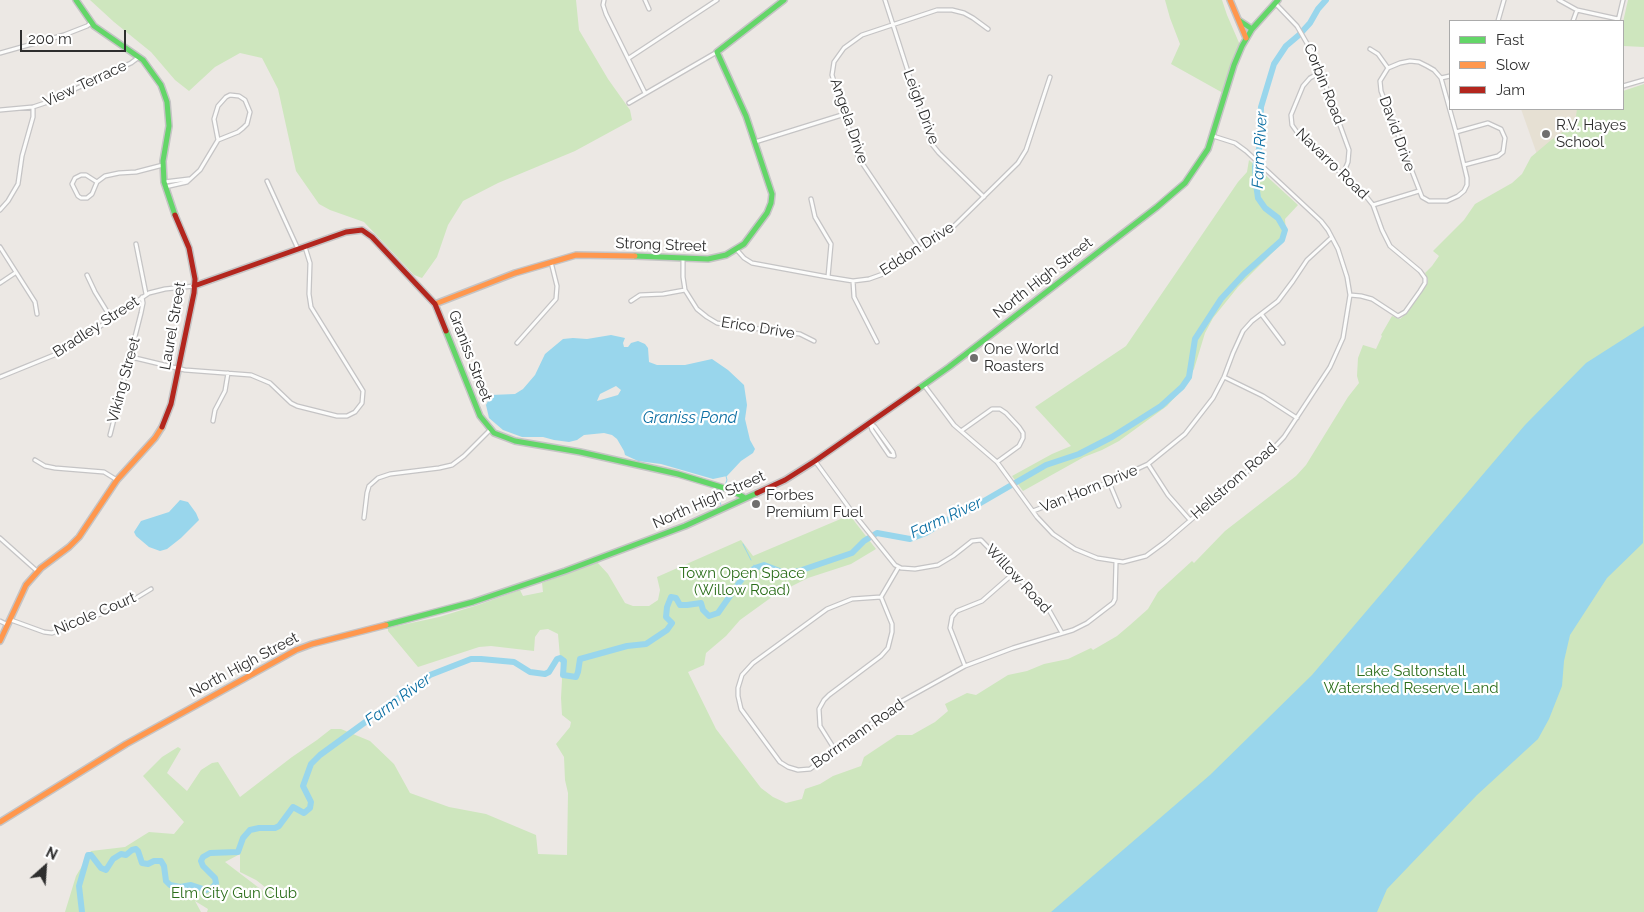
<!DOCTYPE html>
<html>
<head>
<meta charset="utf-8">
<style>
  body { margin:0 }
  #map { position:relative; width:1644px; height:912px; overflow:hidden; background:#ece8e4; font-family:Raleway,sans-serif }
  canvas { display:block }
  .legend { position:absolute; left:1449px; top:20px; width:175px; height:90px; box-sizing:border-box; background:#fff; border:1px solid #ababab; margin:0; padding:6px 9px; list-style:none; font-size:15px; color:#2e2e2e }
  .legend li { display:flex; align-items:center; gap:10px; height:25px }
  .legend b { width:25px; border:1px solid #ababab }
  .north { position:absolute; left:20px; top:842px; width:50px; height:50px; -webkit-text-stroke:4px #fff; paint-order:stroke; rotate:26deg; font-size:14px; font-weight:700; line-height:20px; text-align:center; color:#2e2e2e }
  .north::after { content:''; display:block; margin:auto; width:18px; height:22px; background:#2e2e2e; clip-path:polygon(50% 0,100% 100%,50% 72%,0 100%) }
  .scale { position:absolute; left:20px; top:30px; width:106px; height:22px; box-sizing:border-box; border:2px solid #2e2e2e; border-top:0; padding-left:6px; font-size:15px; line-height:18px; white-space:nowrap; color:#2e2e2e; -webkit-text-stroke:4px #fff; paint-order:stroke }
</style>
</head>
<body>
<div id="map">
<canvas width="1644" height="912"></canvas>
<ul class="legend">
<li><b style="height:6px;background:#63d668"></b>Fast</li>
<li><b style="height:6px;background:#ff974d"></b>Slow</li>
<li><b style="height:6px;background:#b3261e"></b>Jam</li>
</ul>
<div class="north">N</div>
<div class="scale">200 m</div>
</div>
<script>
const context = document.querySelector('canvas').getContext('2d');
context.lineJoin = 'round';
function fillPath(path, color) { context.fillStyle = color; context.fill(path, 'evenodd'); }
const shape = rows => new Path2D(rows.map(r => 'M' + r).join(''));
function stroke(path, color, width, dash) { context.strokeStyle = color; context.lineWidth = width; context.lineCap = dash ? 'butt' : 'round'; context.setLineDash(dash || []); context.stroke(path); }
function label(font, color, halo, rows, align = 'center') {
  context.font = font + ' Raleway,sans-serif'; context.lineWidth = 4.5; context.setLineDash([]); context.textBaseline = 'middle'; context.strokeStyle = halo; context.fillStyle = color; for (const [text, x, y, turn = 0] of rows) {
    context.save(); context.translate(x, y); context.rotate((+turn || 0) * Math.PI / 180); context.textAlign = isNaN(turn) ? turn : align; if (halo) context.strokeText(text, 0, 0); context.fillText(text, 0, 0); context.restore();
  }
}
fillPath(shape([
  [1521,109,1599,109,1539,160]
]), '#e6e0d3');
fillPath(shape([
  [90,0,576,0,579,30,608,79,630,110,632,120,575,151,498,183,463,201,448,225,437,257,422,278,414,275,364,222,330,210,319,204,296,171,278,89,262,58,240,53,215,67,189,91,175,80,151,52,114,22],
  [1165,0,1222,0,1227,15,1240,45,1232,63,1223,93,1171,64,1180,44,1170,18],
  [1628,0,1644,0,1644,47,1623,46,1623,22],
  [1644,84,1644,912,207,912,208,909,195,901,201,912,65,912,76,876,91,851,125,847,149,832,174,834,184,822,143,776,162,757,178,747,181,749,167,773,187,791,201,770,212,763,218,762,240,797,292,757,317,740,331,729,341,729,370,741,394,764,410,793,449,807,486,814,536,835,538,854,567,855,568,793,565,780,564,757,556,744,570,727,571,722,562,715,561,698,562,680,558,634,548,629,540,630,535,637,534,651,491,646,479,647,418,667,388,631,388,628,439,617,478,605,520,590,523,596,543,592,542,583,597,562,608,574,625,603,633,606,649,606,658,600,660,590,657,577,741,540,753,556,850,515,855,522,876,549,851,564,808,578,776,594,740,620,726,636,706,653,704,665,688,672,716,729,761,788,773,797,786,803,802,799,805,789,820,784,833,776,861,766,864,757,897,735,912,735,935,722,948,711,945,704,967,693,976,695,1008,675,1027,671,1044,664,1068,659,1091,648,1093,650,1117,636,1130,625,1148,609,1158,592,1192,561,1194,563,1225,531,1296,476,1306,465,1348,397,1359,383,1357,376,1358,358,1363,345,1376,349,1382,336,1381,335,1392,316,1400,319,1407,313,1427,284,1428,280,1425,273,1432,266,1439,256,1433,251,1464,220,1475,204,1512,183,1522,174,1531,157,1550,141,1575,123,1577,109,1623,109,1623,91],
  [240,854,240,872,256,880,265,887,268,892,267,894,225,862],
  [1249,160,1298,205,1285,219,1286,233,1278,247,1238,287,1213,318,1205,333,1194,369,1183,388,1167,406,1119,441,1102,450,1084,457,1023,491,1012,476,1052,454,1071,446,1035,407,1126,346,1238,182,1247,172]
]), '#cee6be');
fillPath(shape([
  [1644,326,1643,543,1607,578,1570,635,1564,661,1562,686,1549,719,1538,739,1477,795,1387,889,1377,912,1051,912,1210,775,1312,675,1525,425,1586,363],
  [611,335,625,338,623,343,624,347,628,347,631,343,638,341,645,344,648,348,649,362,657,365,685,365,712,359,728,370,744,385,747,405,745,419,750,440,755,449,753,453,741,461,727,476,713,479,661,464,638,461,625,455,624,451,617,439,612,435,604,433,584,435,577,440,569,442,554,440,543,437,522,437,503,430,489,418,486,405,491,395,515,394,523,389,535,375,545,354,563,339,573,338,587,339],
  [616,386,621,390,618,395,597,401,600,394],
  [180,500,188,502,196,513,199,520,181,538,167,549,160,551,149,547,136,536,134,532,141,521,169,512]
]), '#99d6ec');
stroke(shape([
  [725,485,727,480,726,476],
  [720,491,718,498,721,505],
  [743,544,751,560],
  [754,565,755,568]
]), '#99d6ec', 1);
stroke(shape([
  [82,912,79,886,88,855,91,855,101,868,106,870,113,859,121,854,126,855,132,850,136,849,138,851,142,863,148,864,154,861,161,861,164,866,166,881,170,885,180,887,191,885,206,890,213,887,216,883,215,878,203,866,201,861,203,857,210,853,238,852,243,838,250,830,259,828,275,828,279,826,293,807,304,813,310,808,311,802,303,786,311,764,320,755,430,675,471,659,481,659,514,662,530,672,545,674,549,672,557,659,560,658,564,661,563,675,576,677,578,672,580,659,627,646,646,644,667,630,672,623,666,617,667,607,671,597,676,598,680,605,687,605,701,603,703,610,709,616,718,613,744,576,755,568,764,565,785,573,799,571,852,553,864,541,877,533,910,539,926,533,945,521,965,512,1046,465,1079,454,1112,437,1161,406,1182,387,1189,377,1195,339,1221,299,1244,274,1282,240,1285,230,1278,218,1265,208,1258,198,1256,184,1255,167,1260,144,1261,107,1274,64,1286,46,1299,35,1310,23,1318,9,1326,0]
]), '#99d6ec', 6);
const street = shape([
  [604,0,603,5,606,14,645,93],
  [645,0,649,9],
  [885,0,931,143,939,153,984,197],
  [1559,0,1577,10,1618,19],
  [1275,3,1297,26,1316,59,1349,150,1348,162,1343,174],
  [1498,21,1504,0],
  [1573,21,1577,10],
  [1618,21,1623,0],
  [1370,49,1378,54,1388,68],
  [0,53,64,35,87,26,91,23],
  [629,58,717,0],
  [1410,61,1419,62,1427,66,1434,70,1441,78,1456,132,1467,178,1467,185,1464,191,1458,196,1447,201,1429,201,1422,197,1381,91,1380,81,1388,68,1400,63,1410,61],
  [1321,72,1310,78,1303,86,1291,115,1292,125,1299,135,1365,195,1373,205,1382,230,1390,246,1420,271,1425,278,1425,283,1420,291,1405,312,1398,316,1372,299,1361,296,1350,295],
  [1441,78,1450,76],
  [1623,86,1644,80],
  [629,103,717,52],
  [0,110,33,107,45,103,131,63,139,57],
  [1456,132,1488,123,1501,129,1505,138,1503,152,1498,156,1464,165],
  [755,142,845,114],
  [267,181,298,249],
  [97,182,86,175,81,175,75,178,72,184,78,196,81,198,87,198,92,194,97,182,105,176,119,173,136,172,163,165],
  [164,182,189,179],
  [165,187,187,182,200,170,218,140,238,132,243,128,247,124,250,112,245,100,239,96,230,95,226,97,218,106,214,119,218,140],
  [811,199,815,217,831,244,828,277],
  [1373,205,1419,191],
  [0,210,8,201,18,184,22,156,33,117,33,107],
  [136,244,146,294],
  [0,247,35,302,37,314],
  [920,249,858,157,832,75,834,62,844,48,862,35,937,10,952,10,964,13,973,18,988,29],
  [737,250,744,258,752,263,828,277,853,281,869,279,883,274,953,227,1018,163,1026,150,1050,77],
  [683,259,683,277,685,290,697,309,707,317,717,323,728,325,800,334,814,341],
  [87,275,95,292,111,318],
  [853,281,854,297,877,342],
  [0,283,15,273],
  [631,301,640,295,663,294,685,290],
  [1262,315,1283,343],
  [517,343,556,299,557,286,551,262],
  [131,357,185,370,251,375,270,383,291,403,297,406,337,416,347,416,355,412,362,403,363,391,311,307,309,294,310,263,305,247],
  [0,377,64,351,149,293,165,289,194,286],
  [1224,377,1263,396,1297,418],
  [924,385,954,425,997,462,1037,517,1053,534,1075,549,1097,558,1123,562,1146,556,1165,542,1270,452,1284,437,1330,367,1343,338,1350,295,1347,277,1338,249,1328,230,1321,221,1246,151,1235,143,1213,136],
  [213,421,215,410,225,391,228,373],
  [870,423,875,427,893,452,894,456,889,455,872,430,870,423],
  [961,431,992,409,1000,409,1006,413,1019,427,1023,433,1023,438,1019,446,997,462],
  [110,435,141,313,143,303,142,297],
  [35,460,45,466,55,468,104,472,117,480],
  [815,461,850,509,895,565,901,568,915,569,938,565,953,556,972,541,981,540,1049,610,1062,633],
  [1148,464,1168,495,1190,520],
  [1109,482,1119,506],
  [1033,511,1109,482,1148,464,1185,434,1213,398,1224,377,1233,353,1243,331,1252,321,1278,301,1293,281,1307,260,1331,238],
  [364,518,367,493,369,486,378,478,390,474,439,468,452,465,464,456,490,430],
  [0,538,37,571],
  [881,597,852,599,827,609,753,663,742,675,738,688,738,696,741,709,780,762,788,767,798,770,810,769,902,701,965,666,1013,648,1073,630,1087,623,1113,603,1115,599,1116,562],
  [881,597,898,568],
  [11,620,44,632,52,633,128,603,151,589],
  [0,621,8,625],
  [965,666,950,628,952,617,957,611,982,601,1014,573],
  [835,750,820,726,819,709,824,700,829,695,881,656,888,648,892,632,892,624,881,597]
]);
const fast = shape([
  [76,0,94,26,143,60,161,85,167,102,169,126,163,161,164,182,175,215],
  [1240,21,1252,29],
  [635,256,708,259,726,255,744,244,767,213,771,203,772,194,746,116,717,52,784,0],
  [446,331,480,416,494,433,515,441,580,452,678,474,731,490,745,498],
  [918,389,949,367,1157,207,1185,183,1208,149,1234,65,1242,46,1252,29,1278,0],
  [386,625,473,602,565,571,685,526,757,493]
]);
const slow = shape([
  [1230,0,1246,38],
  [435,304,515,273,576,255,635,256],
  [0,641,26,585,41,568,69,547,79,537,117,480,155,438,162,427],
  [0,822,126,744,296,650,312,644,386,625]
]);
const jam = shape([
  [194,286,346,232,362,230,372,237,435,304,446,331],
  [162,427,171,404,194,293,195,279,189,248,175,215],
  [757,493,785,480,815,461,918,389]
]);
stroke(street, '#c5c4c5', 5.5);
stroke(fast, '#c5c4c5', 8);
stroke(slow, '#c5c4c5', 8);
stroke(jam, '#c5c4c5', 8);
stroke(street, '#fcfcfb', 3);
stroke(fast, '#63d668', 5);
stroke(slow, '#ff974d', 5);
stroke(jam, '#b3261e', 5);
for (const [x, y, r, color] of [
  [1546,134,5,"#706f6e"],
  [974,358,5,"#706f6e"],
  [756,504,5,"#706f6e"]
]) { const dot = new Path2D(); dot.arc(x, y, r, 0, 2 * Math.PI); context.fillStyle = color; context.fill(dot); stroke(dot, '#fff', 2); }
label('15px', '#2e2e2e', '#fff', [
  ["View Terrace",85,84,-25],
  ["Corbin Road",1324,84,68],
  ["Leigh Drive",921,107,70],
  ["Angela Drive",849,121,71],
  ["David Drive",1397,134,70],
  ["Navarro Road",1332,164,44],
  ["Strong Street",661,245,2],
  ["Eddon Drive",917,249,-33],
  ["North High Street",1043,278,-38],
  ["Laurel Street",173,326,-80],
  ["Bradley Street",96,327,-33],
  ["Erico Drive",758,328,9],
  ["Graniss Street",470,356,69],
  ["Viking Street",124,380,-75],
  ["Hellstrom Road",1234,481,-41],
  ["Van Horn Drive",1089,489,-22],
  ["North High Street",709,500,-24],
  ["Willow Road",1018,579,47],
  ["Nicole Court",95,614,-23],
  ["North High Street",244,665,-28],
  ["Borrmann Road",858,734,-35]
]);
label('15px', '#2e2e2e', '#fff', [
  ["R.V. Hayes",1556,125],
  ["School",1556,142],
  ["One World",984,349],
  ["Roasters",984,366],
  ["Forbes",766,495],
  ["Premium Fuel",766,512]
], 'left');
label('15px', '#2c6e1b', '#fff', [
  ["Town Open Space",742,573],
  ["(Willow Road)",742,590],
  ["Lake Saltonstall",1411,671],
  ["Watershed Reserve Land",1411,688],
  ["Elm City Gun Club",234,893]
]);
label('italic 16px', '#0d6fa3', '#fff', [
  ["Farm River",1260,150,-87],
  ["Graniss Pond",690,418],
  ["Farm River",946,518,-25],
  ["Farm River",398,700,-36]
]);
</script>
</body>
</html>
